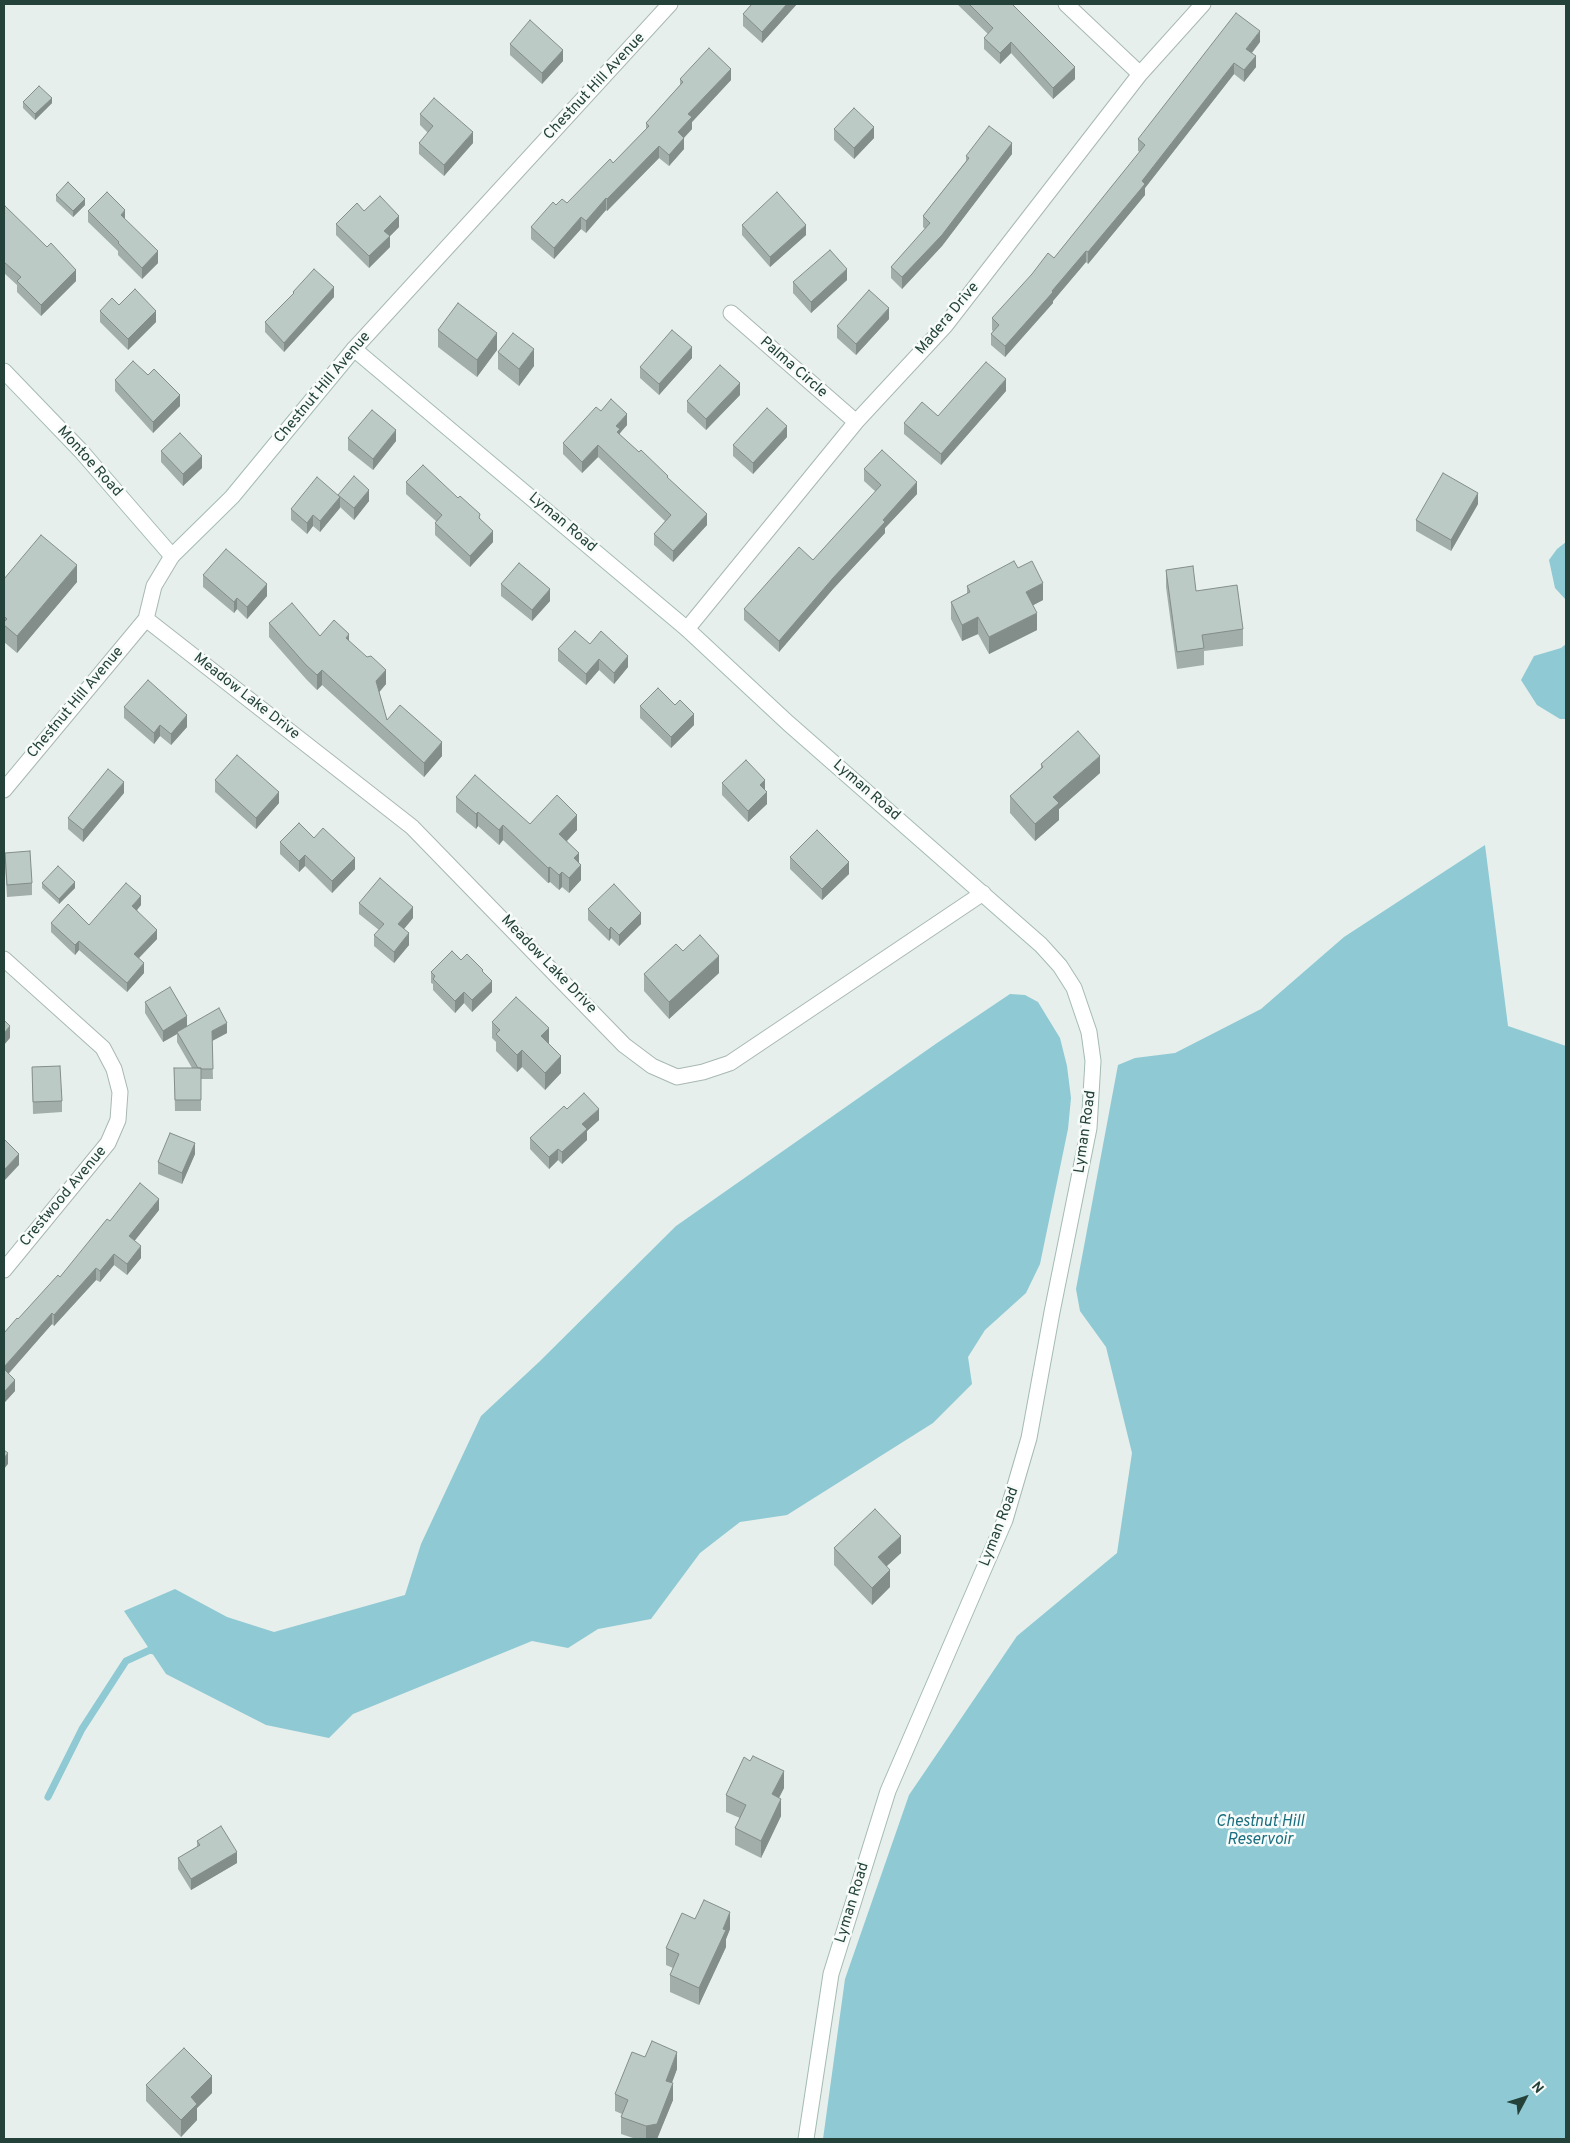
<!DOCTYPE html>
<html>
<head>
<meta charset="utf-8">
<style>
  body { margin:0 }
  #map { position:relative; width:1570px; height:2143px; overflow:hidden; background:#e6efeb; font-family:Overpass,sans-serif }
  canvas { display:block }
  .frame { position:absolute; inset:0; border:5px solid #24423a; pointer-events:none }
  .north { position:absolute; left:1500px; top:2073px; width:50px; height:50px; -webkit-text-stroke:4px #f7fbf9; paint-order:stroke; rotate:50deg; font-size:14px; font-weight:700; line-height:20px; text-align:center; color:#24423a }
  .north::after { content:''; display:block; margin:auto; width:18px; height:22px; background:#24423a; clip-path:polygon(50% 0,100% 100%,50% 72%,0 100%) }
</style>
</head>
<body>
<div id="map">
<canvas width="1570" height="2143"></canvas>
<div class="frame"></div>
<div class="north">N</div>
</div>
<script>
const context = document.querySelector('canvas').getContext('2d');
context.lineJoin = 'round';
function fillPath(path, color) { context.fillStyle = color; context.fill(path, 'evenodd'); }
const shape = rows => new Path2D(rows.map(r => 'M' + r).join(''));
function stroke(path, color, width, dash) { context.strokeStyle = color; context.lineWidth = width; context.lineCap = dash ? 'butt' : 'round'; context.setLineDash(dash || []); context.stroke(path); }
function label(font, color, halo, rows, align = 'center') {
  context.font = font + ' Overpass,sans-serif'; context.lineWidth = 5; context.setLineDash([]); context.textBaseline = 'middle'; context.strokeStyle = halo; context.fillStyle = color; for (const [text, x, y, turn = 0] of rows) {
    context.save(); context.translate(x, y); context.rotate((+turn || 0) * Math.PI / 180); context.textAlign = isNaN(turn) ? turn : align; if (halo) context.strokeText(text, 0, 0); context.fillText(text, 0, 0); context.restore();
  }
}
fillPath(shape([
  [1566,542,1566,600,1555,588,1549,560,1557,549],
  [1566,644,1566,719,1560,719,1537,705,1521,680,1534,656,1561,648],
  [1485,845,1508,1026,1566,1046,1566,2139,823,2139,845,1979,909,1795,1017,1636,1117,1553,1132,1453,1106,1347,1080,1311,1076,1289,1118,1065,1135,1058,1175,1053,1261,1009,1344,937],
  [1010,994,1025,995,1038,1002,1060,1038,1067,1066,1071,1098,1068,1129,1040,1264,1026,1293,985,1330,968,1357,972,1384,933,1423,787,1515,740,1522,700,1553,651,1619,598,1629,568,1648,532,1641,353,1714,329,1738,266,1725,166,1674,124,1611,175,1589,227,1617,274,1632,405,1595,421,1544,481,1416,539,1362,676,1226,937,1043]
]), '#8ec9d4');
stroke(shape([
  [48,1797,82,1729,126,1661,150,1650,158,1652]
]), '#8ec9d4', 7);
const street = shape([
  [1066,4,1140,74],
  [731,313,856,422],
  [354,349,670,4],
  [146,619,412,827,624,1045,652,1066,677,1077,703,1072,730,1063,983,893],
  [687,629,856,422,945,326,1140,74,1203,4],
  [4,790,146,619,154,586,172,556],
  [4,959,103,1048,114,1069,120,1092,118,1120,108,1143,4,1270]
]);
const secondary = shape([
  [4,371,81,451,172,556,232,497,354,349,687,629,788,723,1041,945,1060,966,1074,988,1089,1032,1093,1061,1089,1128,1052,1312,1029,1438,1005,1520,888,1791,831,1974,806,2139]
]);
stroke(street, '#a8b8b2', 17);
stroke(secondary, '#a4bbb3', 17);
stroke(street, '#fff', 15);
stroke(secondary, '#fff', 15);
fillPath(shape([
  [752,4,797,4,762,43,743,26,743,14],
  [957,4,1012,4,1075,79,1053,99,1011,53,1000,64,984,49,984,38,988,34],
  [1260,42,1252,53,1256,67,1244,82,1234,74,1145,188,1145,195,1088,264,1086,262,1053,301,1053,303,1005,357,991,345,991,334,993,331,992,330,992,318,1054,258,1140,152,1138,151,1138,139],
  [510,44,563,61,542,84,510,55],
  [680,79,731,80,692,122,692,129,684,138,684,149,669,166,659,158,607,211,606,210,586,233,581,229,554,259,531,239,531,227,556,205,567,203,613,163,646,129,646,123,680,85],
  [23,102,52,103,35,120,23,108],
  [420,114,473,143,444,176,419,154,419,143,428,133,420,125],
  [834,129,874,138,854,159,834,140],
  [1012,154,942,246,902,289,891,278,891,267,925,229,923,227,923,216,966,161,966,156],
  [56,195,85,205,73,217,56,201],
  [4,208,76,281,41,316,17,292,17,285,4,273],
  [88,211,125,219,158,263,142,279,118,255,118,251,88,222],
  [364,211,399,227,390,236,390,247,369,268,336,235,336,224],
  [742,225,806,235,770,267,742,235],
  [847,280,811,313,793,293,793,282],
  [293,292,334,297,284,352,265,332,265,322,293,295],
  [119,305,156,322,128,350,100,322,100,311],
  [889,319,856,355,837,338,837,326],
  [438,330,497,350,477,377,438,347],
  [498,352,534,366,519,386,498,369],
  [692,358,659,395,640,378,640,367],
  [115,380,180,406,153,433,115,391],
  [1006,391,941,465,904,434,904,423,938,416],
  [740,395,706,430,687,412,687,401],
  [601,411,627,425,620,433,620,435,668,479,707,525,673,562,654,545,654,534,665,521,598,457,582,473,563,454,563,443],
  [787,437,753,474,733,456,733,445],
  [348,438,396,441,373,470,348,450],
  [161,451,202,468,183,486,161,462],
  [864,469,917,494,885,528,885,533,833,589,779,652,744,620,744,609,813,560,876,492,864,481],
  [406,482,480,518,493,542,470,567,435,535,435,523,437,522,406,494],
  [338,495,369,501,354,520,340,507,320,532,313,526,307,534,291,520,291,509],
  [1478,504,1451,551,1416,531,1416,520],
  [1018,568,1043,600,1033,605,1037,630,989,654,978,634,962,641,951,619,951,602,967,594,967,586],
  [1166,570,1196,591,1243,629,1243,646,1204,651,1204,665,1177,669,1166,587],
  [203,575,267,596,247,619,237,609,234,613,203,587],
  [4,579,77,582,17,653,4,642],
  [501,584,550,601,532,621,501,596],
  [269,623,320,636,349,641,386,684,379,692,387,720,442,756,424,777,322,685,317,690,306,679,269,637],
  [590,644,628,667,614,684,599,670,586,685,558,661,558,649],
  [675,705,694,725,671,748,640,718,640,706],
  [124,707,187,727,171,745,160,736,154,744,124,718],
  [1041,764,1100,773,1059,809,1059,820,1035,841,1010,813,1010,796,1041,768],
  [215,780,279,803,256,829,215,792],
  [722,783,765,790,767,804,748,822,722,795],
  [124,793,83,842,68,829,68,818],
  [456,797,530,824,577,830,567,841,579,863,581,880,569,893,562,887,559,890,550,882,548,883,503,840,499,845,478,826,476,829,456,812],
  [314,838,355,869,332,893,305,866,299,872,280,854,280,842],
  [5,853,32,883,32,895,7,897,5,864],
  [790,857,849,874,822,900,790,869],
  [42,883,75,888,59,904,42,888],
  [359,903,413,918,404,929,409,945,394,963,374,946,374,935,379,930,359,914],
  [141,905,137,910,157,939,139,958,144,973,127,992,79,950,75,955,51,932,51,923,89,925],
  [588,909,641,924,619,946,611,938,609,941,588,920],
  [683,951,719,973,669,1019,644,991,644,974],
  [461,960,483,973,492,992,472,1012,464,1003,455,1013,433,990,433,984,431,983,431,972],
  [145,1002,187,1026,227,1033,212,1041,213,1079,201,1079,201,1111,175,1111,174,1068,192,1068,177,1042,177,1034,163,1042,145,1013],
  [492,1022,549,1044,561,1073,545,1090,522,1067,517,1072,496,1051,496,1042,492,1038],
  [32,1067,62,1101,62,1112,33,1114],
  [567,1109,599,1120,587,1131,587,1140,562,1164,558,1160,549,1169,530,1149,530,1138],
  [195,1154,182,1184,158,1174,158,1162],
  [159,1210,134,1241,141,1258,127,1275,114,1265,100,1282,96,1280,54,1326,52,1324,8,1373,15,1391,5,1402,4,1402,4,1333,60,1277,110,1221],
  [834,1548,901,1553,887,1566,890,1587,872,1605,834,1565],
  [784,1788,779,1798,781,1816,761,1858,735,1845,735,1828,740,1818,726,1812,726,1795],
  [197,1841,237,1863,191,1890,178,1869,178,1858,197,1847],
  [695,1919,730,1929,726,1939,726,1947,699,2005,670,1992,670,1975,673,1968,666,1965,666,1948],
  [677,2069,672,2083,673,2100,657,2139,636,2139,621,2134,621,2117,622,2114,615,2111,615,2094],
  [146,2085,212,2093,197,2108,197,2120,181,2137,146,2101]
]), '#a1aea9');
fillPath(shape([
  [787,4,797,4,762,43,762,32],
  [1260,31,1260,42,1246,60,1246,49],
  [1011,42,1011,53,1000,64,1000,53],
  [563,50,563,61,542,84,542,73],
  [1256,56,1256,67,1244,82,1244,70],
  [1234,63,1234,74,1145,188,1145,195,1088,264,1088,252,1142,181],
  [1075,67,1075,79,1053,99,1053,88],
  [731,69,731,80,692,122,692,129,678,144,678,132,688,114],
  [52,98,52,103,35,120,35,114],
  [874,127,874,138,854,159,854,148],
  [473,132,473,143,444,176,444,165],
  [684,138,684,149,669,166,669,155],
  [1012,143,1012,154,942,246,902,289,902,277],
  [659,146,659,158,607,211,607,199],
  [606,198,606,210,586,233,586,221],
  [85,199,85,205,73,217,73,211],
  [125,210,125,222,121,215],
  [399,216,399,227,390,236,390,247,369,268,369,256,384,231],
  [581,217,581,229,554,259,554,248],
  [806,225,806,235,770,267,770,257],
  [158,251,158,263,142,279,142,268],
  [1086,251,1086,262,1053,301,1053,303,1005,357,1005,346],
  [847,269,847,280,811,313,811,302],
  [76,270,76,281,41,316,41,305],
  [334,287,334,297,284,352,284,343],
  [889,308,889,319,856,355,856,344],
  [156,311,156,322,128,350,128,339],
  [497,333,497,350,477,377,477,360],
  [692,347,692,358,659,395,659,384],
  [534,349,534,366,519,386,519,369],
  [1006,379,1006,391,941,465,941,454],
  [740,383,740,395,706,430,706,419],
  [180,395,180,406,153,433,153,422],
  [627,414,627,425,620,433,620,440,617,444,616,426],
  [787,426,787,437,753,474,753,463],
  [396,430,396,441,373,470,373,459],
  [598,445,598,457,582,473,582,462],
  [202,456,202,468,183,486,183,474],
  [917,482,917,494,885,528,885,533,833,589,779,652,779,641,883,520],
  [369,490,369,501,354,520,354,508],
  [1478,493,1478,504,1451,551,1451,540],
  [340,497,340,508,320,532,320,521],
  [707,514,707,525,673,562,673,551],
  [313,515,313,526,307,534,307,523],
  [493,531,493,542,470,567,470,556],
  [77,565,77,582,17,653,17,636],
  [1043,583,1043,600,1026,609,1026,592],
  [267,584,267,596,247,619,247,607],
  [550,589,550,601,532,621,532,610],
  [237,598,237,609,234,613,234,602],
  [1037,613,1037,630,989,654,989,637],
  [978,617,978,634,962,641,962,625],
  [349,634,349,648,346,638],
  [628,656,628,667,614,684,614,673],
  [599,659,599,670,586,685,586,674],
  [322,670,322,685,317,690,317,675],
  [386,670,386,684,376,696,376,681],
  [694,714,694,725,671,748,671,737],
  [187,715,187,727,171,745,171,734],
  [160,725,160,736,154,744,154,733],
  [442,742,442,756,424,777,424,763],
  [1100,756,1100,773,1059,809,1059,820,1035,841,1035,824,1053,797],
  [765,780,765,792,760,785],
  [124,782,124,793,83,842,83,830],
  [279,792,279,803,256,829,256,818],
  [767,792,767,804,748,822,748,811],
  [478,812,478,826,476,829,476,814],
  [577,815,577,830,559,849,559,834],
  [503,825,503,840,499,845,499,830],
  [579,853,579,867,581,865,581,880,569,893,569,878,574,858],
  [305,855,305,866,299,872,299,861],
  [355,858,355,869,332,893,332,881],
  [849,862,849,874,822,900,822,889],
  [550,867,550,882,548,883,548,868],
  [562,872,562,887,559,890,559,875],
  [75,882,75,888,59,904,59,899],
  [141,896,141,905,132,916,132,906],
  [413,907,413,918,398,936,398,924],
  [641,913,641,924,619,946,619,935],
  [611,927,611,938,609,941,609,930],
  [157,930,157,939,134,963,134,954],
  [409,933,409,945,394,963,394,952],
  [79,941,79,950,75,955,75,945],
  [719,956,719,973,669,1019,669,1002],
  [144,963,144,973,127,992,127,983],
  [492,981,492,992,472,1012,472,1000],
  [464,992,464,1003,455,1013,455,1001],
  [187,1016,187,1027,177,1032,177,1034,163,1042,163,1031],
  [227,1023,227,1033,212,1041,212,1031],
  [10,1026,10,1038,4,1045,4,1033],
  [549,1028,549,1045,541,1036],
  [522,1050,522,1067,517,1072,517,1055],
  [561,1056,561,1073,545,1090,545,1073],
  [599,1109,599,1120,587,1131,587,1140,562,1164,562,1152,582,1124],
  [195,1143,195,1154,182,1184,182,1173],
  [558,1149,558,1160,549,1169,549,1157],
  [19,1154,19,1165,4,1181,4,1170],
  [159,1199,159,1210,129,1248,129,1236],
  [141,1246,141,1258,127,1275,127,1264],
  [114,1254,114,1265,100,1282,100,1271],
  [96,1268,96,1280,54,1326,54,1315],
  [52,1313,52,1324,4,1379,4,1367],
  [15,1380,15,1391,5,1402,5,1391],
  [8,1453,8,1464,4,1469,4,1458],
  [901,1536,901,1553,878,1574,878,1557],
  [890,1570,890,1587,872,1605,872,1588],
  [784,1771,784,1788,772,1811,772,1794],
  [781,1799,781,1816,761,1858,761,1841],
  [237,1852,237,1863,191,1890,191,1879],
  [730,1912,730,1929,726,1939,726,1947,699,2005,699,1988],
  [677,2052,677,2069,666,2098,666,2081],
  [212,2076,212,2093,197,2108,197,2120,181,2137,181,2120,191,2097],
  [673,2083,673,2100,657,2139,646,2139,646,2126]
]), '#838d89');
const building = shape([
  [752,4,787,4,762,32,743,14,752,4],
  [969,4,1012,4,1075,67,1053,88,1011,42,1000,53,984,38,993,28,969,4],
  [1236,13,1260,31,1246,49,1256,56,1244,70,1234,63,1142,181,1145,184,1088,252,1086,251,1052,291,1053,292,1005,346,991,334,999,325,992,318,1032,274,1048,253,1054,258,1145,145,1138,139,1236,13],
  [530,20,563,50,542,73,510,44,530,20],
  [709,48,731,69,688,114,692,117,678,132,684,138,669,155,659,146,607,199,606,198,586,221,581,217,554,248,531,227,553,202,556,205,562,199,567,203,610,159,613,163,649,126,646,123,683,82,680,79,709,48],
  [39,86,52,98,35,114,23,102,39,86],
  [434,98,473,132,444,165,419,143,433,126,420,114,434,98],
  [854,108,874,127,854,148,834,129,854,108],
  [989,126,1012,143,942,235,902,277,891,267,930,223,923,216,969,158,966,156,989,126],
  [68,182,85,199,73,211,56,195,68,182],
  [107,192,125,210,121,215,158,251,142,268,118,243,119,242,88,211,107,192],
  [777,192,806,225,770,257,742,225,777,192],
  [380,196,399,216,384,231,390,236,369,256,336,224,357,203,364,211,380,196],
  [5,206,47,247,51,243,76,270,41,305,17,281,21,277,4,262,4,208,5,206],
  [830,250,847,269,811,302,793,282,830,250],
  [314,269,334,287,284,343,265,322,294,293,293,292,314,269],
  [135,289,156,311,128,339,100,311,112,298,119,305,135,289],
  [869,290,889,308,856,344,837,326,869,290],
  [458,303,497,333,477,360,438,330,458,303],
  [672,330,692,347,659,384,640,367,672,330],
  [513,333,534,349,519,369,498,352,513,333],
  [133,361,148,375,154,369,180,395,153,422,115,380,133,361],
  [986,362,1006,379,941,454,904,423,922,402,938,416,986,362],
  [720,365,740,383,706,419,687,401,720,365],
  [611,399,627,414,616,426,620,429,617,432,639,452,641,450,668,476,667,477,707,514,673,551,654,534,671,515,598,445,582,462,563,443,596,407,601,411,611,399],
  [767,408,787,426,753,463,733,445,767,408],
  [372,410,396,430,373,459,348,438,372,410],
  [180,433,202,456,183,474,161,451,180,433],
  [882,450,917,482,883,520,885,522,833,578,779,641,744,609,799,547,813,560,881,485,864,469,882,450],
  [423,465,458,498,460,496,480,514,479,518,493,531,470,556,435,523,442,515,406,482,423,465],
  [1443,473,1478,493,1451,540,1416,520,1443,473],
  [354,476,369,490,354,508,338,495,354,476],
  [317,477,340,497,320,521,313,515,307,523,291,509,317,477],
  [41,535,77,565,17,636,4,625,4,622,7,619,4,616,4,579,41,535],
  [226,549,267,584,247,607,237,598,234,602,203,575,226,549],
  [1014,561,1018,568,1032,561,1043,583,1026,592,1037,613,989,637,978,617,962,625,951,602,970,592,967,586,1014,561],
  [519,563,550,589,532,610,501,584,519,563],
  [1193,566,1196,591,1237,585,1243,629,1202,635,1204,648,1177,652,1166,570,1193,566],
  [292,603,320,636,334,620,349,634,346,638,367,657,371,656,386,670,376,681,387,720,400,705,442,742,424,763,322,670,317,675,306,665,269,623,292,603],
  [575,631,590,644,601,631,628,656,614,673,599,659,586,674,558,649,575,631],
  [148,680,187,715,171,734,160,725,154,733,124,707,148,680],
  [658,688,675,705,680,700,694,714,671,737,640,706,658,688],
  [1078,731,1100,756,1053,797,1059,803,1035,824,1010,796,1043,767,1041,764,1078,731],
  [237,755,279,792,256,818,215,780,237,755],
  [746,760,765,780,760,785,767,792,748,811,722,783,746,760],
  [108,769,124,782,83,830,68,818,108,769],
  [475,775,530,824,557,795,577,815,559,834,579,853,574,858,581,865,569,878,562,872,559,875,550,867,548,868,503,825,499,830,478,812,476,814,456,797,475,775],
  [299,823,314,838,323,828,355,858,332,881,305,855,299,861,280,842,299,823],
  [817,830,849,862,822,889,790,857,817,830],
  [30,851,32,883,7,885,5,853,30,851],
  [58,866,75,882,59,899,42,883,58,866],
  [380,878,413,907,398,924,409,933,394,952,374,935,384,924,359,903,380,878],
  [126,883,141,896,132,906,157,930,134,954,144,963,127,983,79,941,75,945,51,923,68,904,89,925,126,883],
  [614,884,641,913,619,935,611,927,609,930,588,909,614,884],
  [700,935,719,956,669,1002,644,974,676,944,683,951,700,935],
  [452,951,461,960,467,954,483,970,482,971,492,981,472,1000,464,992,455,1001,433,979,435,976,431,972,452,951],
  [170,987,187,1016,163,1031,145,1002,170,987],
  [516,997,549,1028,541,1036,561,1056,545,1073,522,1050,517,1055,496,1034,500,1030,492,1022,516,997],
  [219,1008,227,1023,212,1031,213,1069,201,1069,201,1068,198,1068,177,1032,219,1008],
  [4,1020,10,1026,4,1033,4,1020],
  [60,1066,62,1101,33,1102,32,1067,60,1066],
  [174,1068,201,1068,201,1100,175,1100,174,1068],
  [584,1093,599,1109,582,1124,587,1129,562,1152,558,1149,549,1157,530,1138,564,1106,567,1109,584,1093],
  [170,1133,195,1143,182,1173,158,1162,170,1133],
  [4,1139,19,1154,4,1170,4,1139],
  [140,1183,159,1199,129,1236,141,1246,127,1264,114,1254,100,1271,96,1268,54,1315,52,1313,4,1367,4,1333,17,1318,18,1319,58,1275,60,1277,107,1219,110,1221,140,1183],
  [4,1369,15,1380,5,1391,4,1391,4,1369],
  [4,1450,8,1453,4,1458,4,1450],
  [875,1509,901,1536,878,1557,890,1570,872,1588,834,1548,875,1509],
  [753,1756,784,1771,772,1794,781,1799,761,1841,735,1828,746,1805,726,1795,744,1757,750,1761,753,1756],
  [221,1826,237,1852,191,1879,178,1858,200,1845,197,1841,221,1826],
  [704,1900,730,1912,723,1929,726,1930,699,1988,670,1975,679,1954,666,1948,682,1913,695,1919,704,1900],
  [652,2041,677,2052,666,2081,673,2083,657,2124,646,2126,621,2117,628,2100,615,2094,632,2052,645,2057,652,2041],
  [184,2048,212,2076,191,2097,197,2104,181,2120,146,2085,184,2048]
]);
fillPath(building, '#bbcac4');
stroke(building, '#838d89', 1);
label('15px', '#24423a', '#f7fbf9', [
  ["Chestnut Hill Avenue",595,87,-47],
  ["Madera Drive",948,319,-50],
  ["Palma Circle",793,368,41],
  ["Chestnut Hill Avenue",323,388,-50],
  ["Montoe Road",89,462,48],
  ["Lyman Road",562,523,40],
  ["Meadow Lake Drive",246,697,38],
  ["Chestnut Hill Avenue",76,703,-50],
  ["Lyman Road",866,791,41],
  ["Meadow Lake Drive",548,965,46],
  ["Lyman Road",1086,1132,-82],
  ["Crestwood Avenue",64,1197,-50],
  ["Lyman Road",1000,1527,-69],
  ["Lyman Road",853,1903,-73]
]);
label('italic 16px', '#1c6f80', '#f7fbf9', [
  ["Chestnut Hill",1260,1823],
  ["Reservoir",1260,1841]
]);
</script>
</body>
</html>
